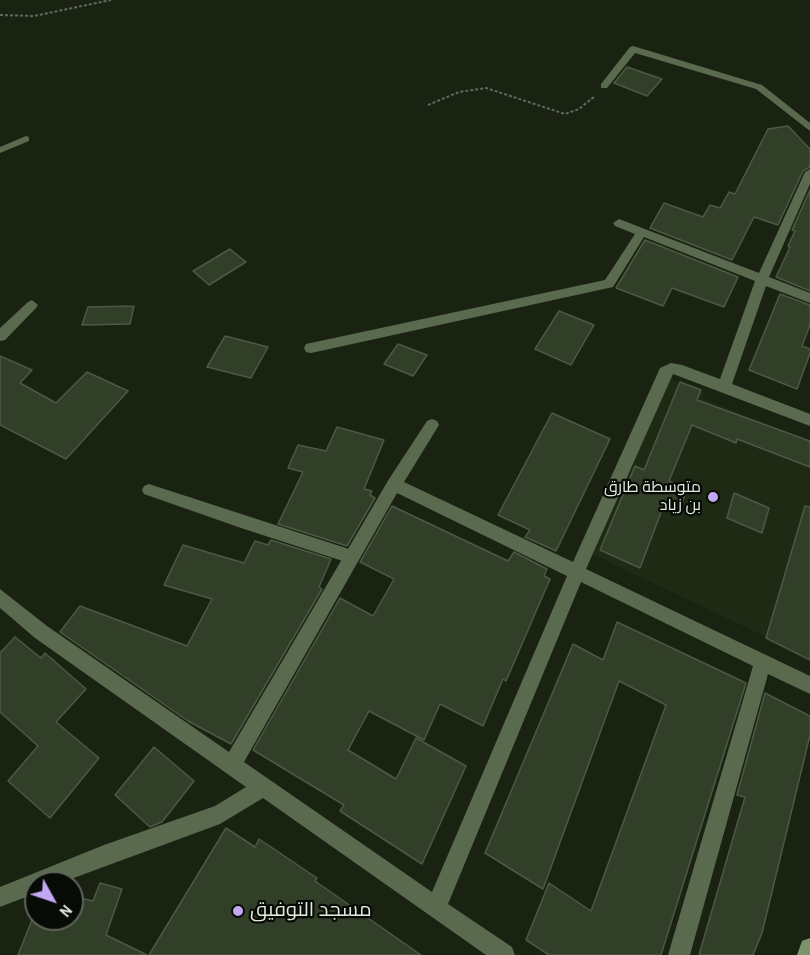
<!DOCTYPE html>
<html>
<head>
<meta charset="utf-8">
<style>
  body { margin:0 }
  #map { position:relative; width:810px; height:955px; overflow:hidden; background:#1a2312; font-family:"Archivo Narrow",sans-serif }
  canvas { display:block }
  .north { position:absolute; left:24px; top:871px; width:60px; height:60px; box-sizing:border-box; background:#070b05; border:2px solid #5f645c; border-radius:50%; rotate:130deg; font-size:16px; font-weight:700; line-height:24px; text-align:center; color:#e2e9de }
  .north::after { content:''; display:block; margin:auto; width:21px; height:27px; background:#c2a7f2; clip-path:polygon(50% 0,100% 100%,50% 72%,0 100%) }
</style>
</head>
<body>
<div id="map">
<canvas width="810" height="955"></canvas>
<div class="north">N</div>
</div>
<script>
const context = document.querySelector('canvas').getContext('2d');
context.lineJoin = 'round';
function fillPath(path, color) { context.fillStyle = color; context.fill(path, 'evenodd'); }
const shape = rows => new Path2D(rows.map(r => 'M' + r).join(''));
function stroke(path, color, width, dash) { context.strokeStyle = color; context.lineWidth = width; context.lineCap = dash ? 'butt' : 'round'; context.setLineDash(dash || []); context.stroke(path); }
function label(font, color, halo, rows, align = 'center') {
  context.font = font + ' "Archivo Narrow",Cairo,sans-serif'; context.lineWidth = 4.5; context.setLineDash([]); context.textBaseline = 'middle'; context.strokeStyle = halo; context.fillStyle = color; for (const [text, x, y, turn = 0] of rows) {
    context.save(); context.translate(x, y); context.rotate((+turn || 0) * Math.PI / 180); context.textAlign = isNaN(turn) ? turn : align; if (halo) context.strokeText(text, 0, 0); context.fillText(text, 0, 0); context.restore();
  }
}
fillPath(shape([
  [669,378,704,392,702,398,810,441,810,658,590,553]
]), '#1e2a13');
const building = shape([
  [627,67,662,79,647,96,614,83,627,67],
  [788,126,810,149,810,167,803,171,778,225,754,217,732,260,650,228,664,203,703,217,710,205,720,208,729,192,735,194,768,129,788,126],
  [810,190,810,291,776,277,790,247,788,246,795,231,792,230,810,190],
  [645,240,738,277,724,307,672,288,663,306,616,288,645,240],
  [230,249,246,262,209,285,193,271,230,249],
  [780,294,810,305,810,325,802,346,810,349,810,353,797,389,749,370,780,294],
  [134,306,130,324,82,325,88,307,134,306],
  [559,311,594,325,571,365,535,349,559,311],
  [225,336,268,347,251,378,207,367,225,336],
  [398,344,427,355,413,376,384,364,398,344],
  [0,356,32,370,20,383,56,403,87,372,128,391,66,459,0,425,0,356],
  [680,382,701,390,697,400,810,441,810,467,737,439,736,443,692,425,669,481,687,489,680,508,665,502,640,568,600,550,635,466,644,470,680,382],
  [552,413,610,439,556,551,525,537,530,530,498,515,552,413],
  [337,427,384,440,364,489,372,491,370,495,375,498,347,546,278,524,303,472,288,468,298,445,326,451,337,427],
  [734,493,769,508,762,533,727,518,734,493],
  [392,506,508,561,514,552,547,569,544,576,550,579,506,681,503,679,483,726,440,704,424,740,369,711,348,750,396,779,416,738,466,766,422,864,340,811,344,805,253,750,340,598,373,616,394,579,360,562,392,506],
  [805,506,810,507,810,660,766,638,805,506],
  [271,540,331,559,319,587,322,589,231,744,188,721,60,632,80,606,187,646,212,599,164,585,183,545,244,563,255,541,268,545,271,540],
  [617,622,746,683,661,955,549,955,526,940,549,883,591,911,666,705,619,681,543,889,485,853,573,644,603,660,617,622],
  [15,637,41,658,45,653,86,689,56,722,99,758,50,818,8,781,38,746,0,712,0,653,15,637],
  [765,693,810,716,810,735,762,933,753,955,699,955,745,797,737,795,765,693],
  [154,747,194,781,162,822,150,827,115,795,154,747],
  [226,828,255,847,259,839,317,878,315,881,421,955,149,955,226,828],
  [100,883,122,889,106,935,147,955,18,955,36,910,36,919,72,919,72,896,93,901,100,883]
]);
fillPath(building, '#323f28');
stroke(building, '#4d5845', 1.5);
stroke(shape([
  [0,15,34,16,111,0],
  [428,105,459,92,486,88,565,114,579,109,595,96]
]), '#626a5b', 2, [3, 2]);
fillPath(shape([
  [26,136,29,137,29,141,0,153,0,147,26,136],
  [149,484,352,550,357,552,359,557,357,562,352,564,241,528,144,494,142,490,144,486,149,484]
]), '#5a6a4f');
fillPath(shape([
  [633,46,762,85,810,123,810,131,756,89,635,53,607,88,601,88,601,84,630,47,633,46],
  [810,169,810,184,769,277,810,293,810,303,766,286,732,384,810,414,810,426,673,374,586,569,810,676,810,694,768,674,690,955,668,955,753,666,581,582,448,904,512,947,515,955,486,955,263,798,220,824,60,883,36,883,36,893,0,907,0,887,104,845,215,806,246,787,35,638,0,608,0,589,47,626,229,752,389,479,427,421,432,419,437,421,439,425,404,482,573,562,660,368,671,363,682,365,720,379,755,281,644,237,613,287,311,353,306,352,304,348,306,344,605,280,635,234,615,226,613,223,619,219,759,273,805,172,810,169],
  [397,493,567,576,432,892,244,762,397,493],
  [32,300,38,305,36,308,5,340,0,341,0,328,28,302,32,300]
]), '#5a6a4f');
fillPath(shape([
  [810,938,810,955,797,955,802,941,810,938]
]), '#7c9469');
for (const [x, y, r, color] of [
  [713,497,6,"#c2a7f2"],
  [238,911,6,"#c2a7f2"]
]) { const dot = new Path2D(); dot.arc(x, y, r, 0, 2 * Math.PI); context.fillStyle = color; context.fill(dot); stroke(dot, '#070b05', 2); }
label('16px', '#e2e9de', '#070b05', [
  ["متوسطة طارق",701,488],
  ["بن زياد",701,506]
], 'right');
label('20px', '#e2e9de', '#070b05', [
  ["مسجد التوفيق",250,911]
], 'left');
</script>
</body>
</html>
